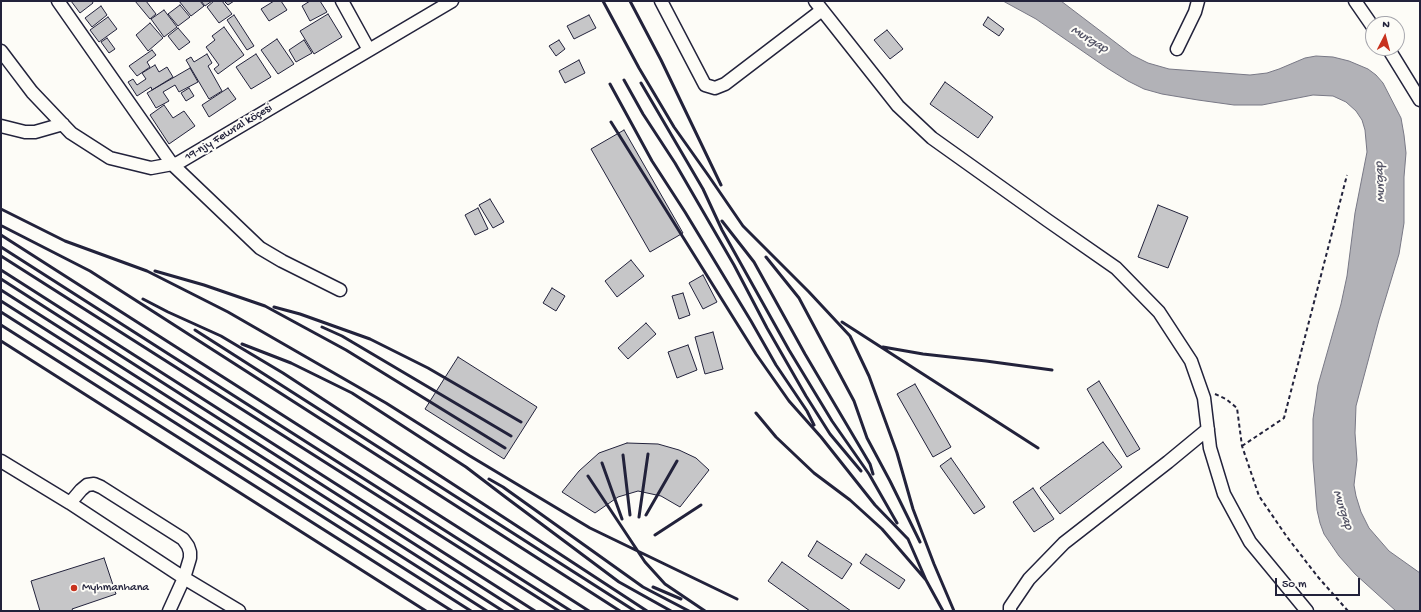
<!DOCTYPE html>
<html>
<head>
<meta charset="utf-8">
<style>
  body { margin:0 }
  #map { position:relative; width:1421px; height:612px; overflow:hidden; background:#fdfcf7; font-family:"Gochi Hand",sans-serif }
  canvas { display:block }
  .frame { position:absolute; inset:0; border:2px solid #22223b; pointer-events:none }
  .north { position:absolute; left:1365px; top:16px; width:40px; height:40px; box-sizing:border-box; background:#fdfcf7; border:1px solid #a5a5ac; border-radius:50%; rotate:6deg; font-size:11px; font-weight:700; line-height:16px; text-align:center; color:#22223b }
  .north::after { content:''; display:block; margin:auto; width:14px; height:18px; background:#c8321e; clip-path:polygon(50% 0,100% 100%,50% 72%,0 100%) }
  .scale { position:absolute; left:1275px; top:578px; width:85px; height:18px; box-sizing:border-box; border:2px solid #22223b; border-top:0; padding-left:5px; font-size:12px; line-height:14px; white-space:nowrap; color:#22223b; -webkit-text-stroke:3px #fdfcf7; paint-order:stroke }
</style>
</head>
<body>
<div id="map">
<canvas width="1421" height="612"></canvas>
<div class="frame"></div>
<div class="north">N</div>
<div class="scale">50 m</div>
</div>
<script>
const context = document.querySelector('canvas').getContext('2d');
context.lineJoin = 'round';
function fillPath(path, color) { context.fillStyle = color; context.fill(path, 'evenodd'); }
const shape = rows => new Path2D(rows.map(r => 'M' + r).join(''));
function stroke(path, color, width, dash) { context.strokeStyle = color; context.lineWidth = width; context.lineCap = dash ? 'butt' : 'round'; context.setLineDash(dash || []); context.stroke(path); }
function label(font, color, halo, rows, align = 'center') {
  context.font = font + ' "Gochi Hand",sans-serif'; context.lineWidth = 4; context.setLineDash([]); context.textBaseline = 'middle'; context.strokeStyle = halo; context.fillStyle = color; for (const [text, x, y, turn = 0] of rows) {
    context.save(); context.translate(x, y); context.rotate((+turn || 0) * Math.PI / 180); context.textAlign = isNaN(turn) ? turn : align; if (halo) context.strokeText(text, 0, 0); context.fillText(text, 0, 0); context.restore();
  }
}
const water = shape([
  [1003,1,1061,1,1132,55,1148,63,1169,69,1250,75,1267,73,1279,69,1305,58,1316,56,1333,57,1349,61,1368,69,1376,75,1383,83,1401,118,1404,135,1406,153,1404,177,1404,223,1399,254,1379,320,1356,406,1355,433,1357,460,1354,485,1356,496,1361,512,1369,528,1389,551,1420,573,1420,611,1396,611,1355,574,1339,556,1324,534,1320,523,1317,510,1313,460,1313,419,1318,385,1341,304,1347,276,1355,213,1367,152,1365,130,1362,120,1356,111,1346,102,1333,96,1313,95,1262,105,1234,105,1198,100,1162,94,1144,89,1128,81,1107,68,1036,19,1003,1]
]);
fillPath(water, '#b2b2b7');
stroke(water, '#787885', 1);
const building = shape([
  [71,1,92,1,93,3,80,13,71,1],
  [135,1,146,1,156,14,150,19,135,1],
  [179,1,200,1,204,6,191,16,179,1],
  [201,1,212,1,205,6,201,1],
  [214,1,222,1,232,14,219,23,207,7,214,1],
  [224,1,234,1,228,5,224,1],
  [274,1,281,1,287,10,269,21,261,9,274,1],
  [310,1,320,1,327,12,310,21,302,6,310,1],
  [180,5,190,17,178,26,168,14,180,5],
  [101,6,107,15,92,27,85,18,101,6],
  [164,10,177,27,164,37,151,19,164,10],
  [328,14,342,37,314,54,300,31,328,14],
  [234,15,254,46,247,50,227,20,234,15],
  [589,15,596,28,574,39,567,26,589,15],
  [108,17,117,29,99,42,90,30,108,17],
  [988,17,1004,29,999,36,983,25,988,17],
  [150,23,163,38,148,51,136,35,150,23],
  [224,27,244,55,218,74,214,69,219,65,206,47,215,40,212,36,224,27],
  [178,28,190,42,179,50,168,36,178,28],
  [887,30,903,49,890,59,874,40,887,30],
  [107,38,115,49,109,53,101,42,107,38],
  [277,39,294,64,278,74,261,50,277,39],
  [304,40,312,53,296,62,289,50,304,40],
  [559,40,565,49,556,56,549,46,559,40],
  [152,50,156,55,147,62,150,67,137,76,129,66,152,50],
  [207,54,212,63,208,66,222,91,209,99,186,60,191,57,194,62,207,54],
  [256,54,271,77,251,89,236,67,256,54],
  [579,60,585,73,565,83,559,71,579,60],
  [155,65,159,72,167,67,173,77,152,90,151,87,137,96,128,82,133,79,137,85,146,79,142,73,155,65],
  [190,68,198,82,179,92,175,85,163,92,169,101,156,108,147,93,190,68],
  [945,82,993,117,978,138,930,104,945,82],
  [189,88,194,96,186,101,181,93,189,88],
  [228,88,236,99,209,117,202,105,228,88],
  [164,105,173,118,184,111,195,126,169,144,150,115,164,105],
  [624,130,683,233,650,252,591,149,624,130],
  [490,199,504,222,493,228,479,205,490,199],
  [1158,205,1188,217,1168,268,1138,257,1158,205],
  [478,208,488,229,475,235,465,215,478,208],
  [631,260,644,276,617,297,605,281,631,260],
  [703,275,717,302,703,309,689,283,703,275],
  [552,288,565,296,556,311,543,303,552,288],
  [683,293,690,315,679,319,672,296,683,293],
  [646,323,656,334,628,359,618,348,646,323],
  [713,332,723,369,705,374,695,337,713,332],
  [688,345,697,370,677,378,668,352,688,345],
  [458,357,537,407,504,459,425,409,458,357],
  [1099,381,1140,449,1127,457,1087,389,1099,381],
  [915,384,951,447,933,457,897,394,915,384],
  [1103,442,1122,467,1060,514,1040,488,1103,442],
  [627,443,658,444,679,450,696,458,709,470,680,507,661,496,638,491,618,497,595,513,562,492,579,471,599,453,627,443],
  [951,458,985,507,974,514,940,466,951,458],
  [1033,488,1054,519,1034,532,1013,502,1033,488],
  [817,541,852,564,842,579,808,556,817,541],
  [866,554,905,580,899,589,860,563,866,554],
  [104,558,116,594,72,609,73,611,40,611,31,581,104,558],
  [782,562,851,611,810,611,768,581,782,562]
]);
fillPath(building, '#c6c6c8');
stroke(building, '#22223b', 1);
const minor = shape([
  [58,1,172,164,260,248,282,261,340,290],
  [342,1,369,50],
  [661,1,705,85,715,88,725,84,822,10],
  [815,1,898,106,932,138,1047,220,1116,268,1159,312,1191,361,1204,398,1210,448,1224,494,1250,542,1307,611],
  [1355,1,1373,27],
  [1388,48,1420,100],
  [1177,49,1195,12,1198,1],
  [1,51,32,92,71,133,110,158,151,168,178,163,452,1],
  [1,126,25,132,35,132,63,124],
  [1,461,70,503,184,578,239,611],
  [70,503,81,490,87,485,94,484,101,487,183,539,188,546,190,552,190,558,184,578,169,611],
  [1010,611,1010,607,1029,579,1064,543,1168,462,1208,429]
]);
stroke(minor, '#22223b', 15);
stroke(shape([
  [1215,394,1226,399,1237,408,1242,446,1259,496,1287,537,1318,577,1348,611],
  [1242,446,1284,418,1347,175]
]), '#22223b', 2, [4, 3]);
stroke(minor, '#fdfcf7', 12);
stroke(shape([
  [603,1,639,68,674,127,708,175,743,226,809,292,850,336,869,376,897,453,913,509,934,564,954,611],
  [630,1,661,60,721,185],
  [624,80,643,114,675,163,734,265,767,328,806,396,830,434,861,471],
  [641,83,703,189,722,230,789,350,832,421,869,474,897,523],
  [610,84,652,161,685,212,751,321,776,365,807,411,814,425],
  [611,122,756,354,789,401,821,437,875,505,908,539,926,580],
  [1,209,65,241,147,271,228,312,386,403,470,456,590,528,737,599],
  [722,221,754,262,805,354,870,464,873,474],
  [2,226,90,271,620,611],
  [1,235,589,611],
  [1,247,571,611],
  [1,256,559,611],
  [766,257,799,298,854,401,867,438,890,481,920,542],
  [1,270,535,611],
  [155,271,204,285,265,306,346,350,505,448],
  [1,279,519,611],
  [1,290,503,611],
  [143,299,168,312,221,336,283,373,647,611],
  [1,301,487,611],
  [274,307,300,314,370,339,428,368,521,422],
  [1,312,471,611],
  [842,322,1038,448],
  [1,325,452,611],
  [322,327,342,336,511,436],
  [195,330,635,611],
  [1,341,426,611],
  [242,344,291,363,352,393,466,467,504,496,619,582,671,611],
  [883,347,923,354,986,361,1052,370],
  [756,413,776,437,814,473,850,500,882,529,926,580,943,611],
  [623,455,630,515],
  [602,463,622,519],
  [588,476,645,562,665,584,705,611],
  [489,479,503,487,643,587,689,611],
  [646,515,677,461],
  [639,517,648,454],
  [655,535,701,505],
  [653,587,681,599]
]), '#22223b', 3);
for (const [x, y, r, color] of [
  [74,588,4,"#c8321e"]
]) { const dot = new Path2D(); dot.arc(x, y, r, 0, 2 * Math.PI); context.fillStyle = color; context.fill(dot); stroke(dot, '#fdfcf7', 1.5); }
label('12px', '#22223b', '#fdfcf7', [
  ["19-njy Fewral köçesi",229,133,-31]
]);
label('12px', '#22223b', '#fdfcf7', [
  ["Myhmanhana",82,588]
], 'left');
label('italic 13px', '#545466', '#fdfcf7', [
  ["Murgap",1089,40,31],
  ["Murgap",1381,182,-93],
  ["Murgap",1342,510,72]
]);
</script>
</body>
</html>
